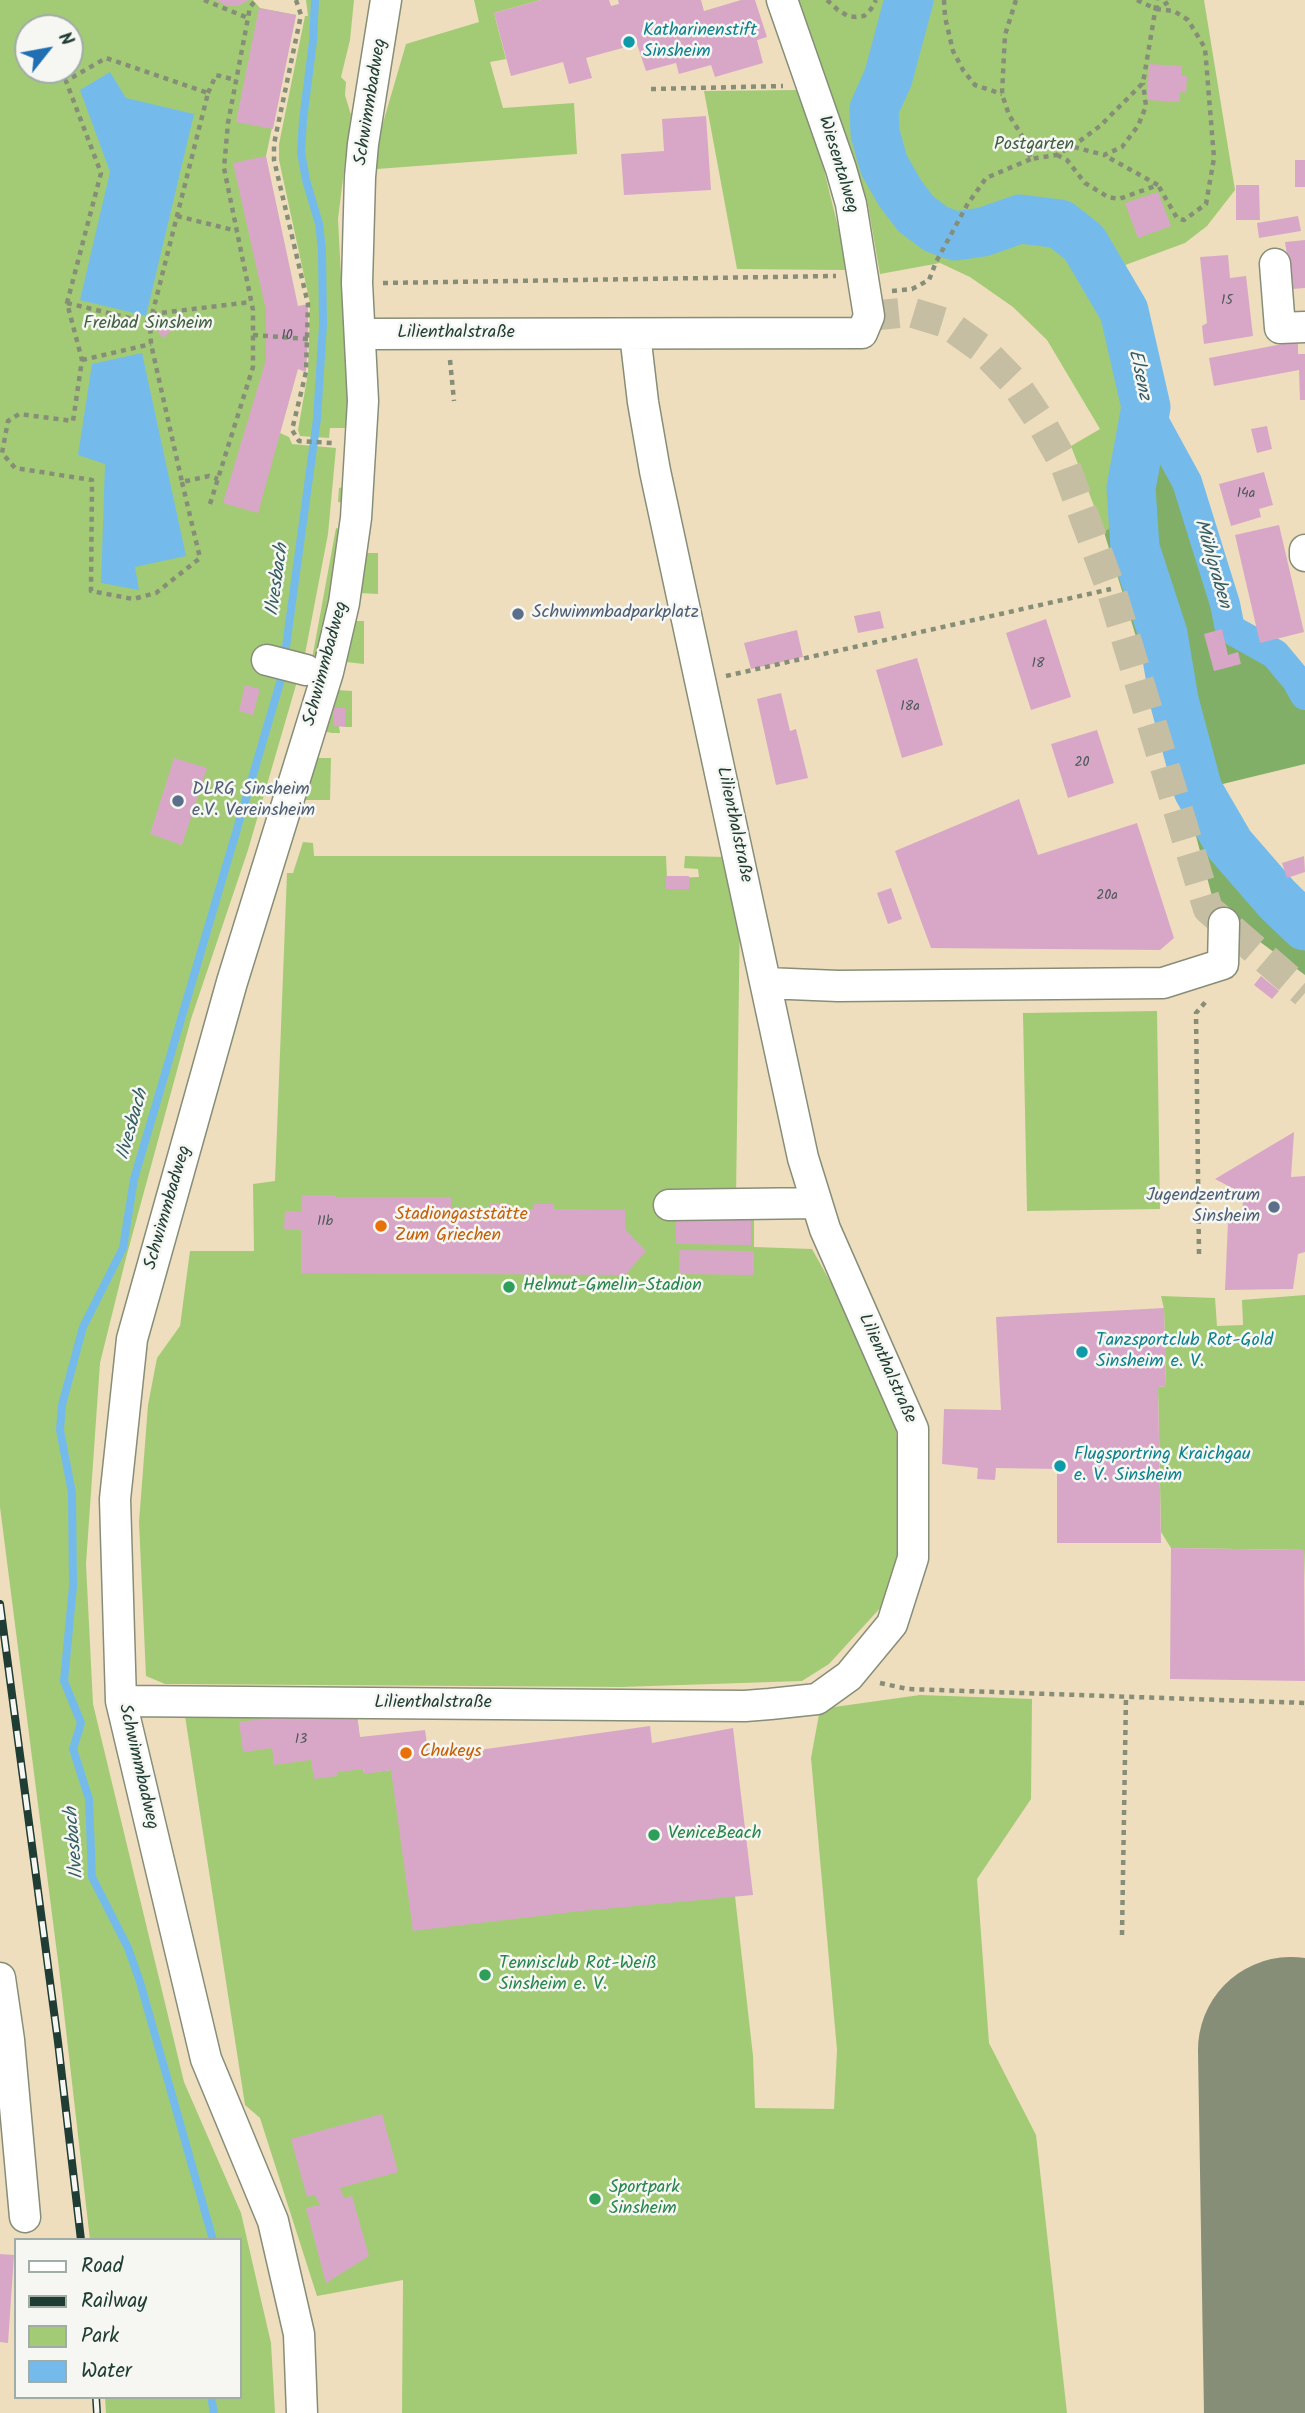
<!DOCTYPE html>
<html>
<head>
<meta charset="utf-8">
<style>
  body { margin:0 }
  #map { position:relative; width:1305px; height:2413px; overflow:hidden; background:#eedebd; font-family:Kalam,sans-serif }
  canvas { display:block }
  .legend { position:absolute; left:14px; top:2238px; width:228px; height:161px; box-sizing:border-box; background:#f6f6f2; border:2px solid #a0aca6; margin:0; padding:9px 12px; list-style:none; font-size:21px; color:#1f3d34 }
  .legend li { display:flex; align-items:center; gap:14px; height:35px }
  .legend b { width:35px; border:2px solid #a0aca6 }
  .north { position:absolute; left:14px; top:14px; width:70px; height:70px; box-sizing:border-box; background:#f6f6f2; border:2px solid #a0aca6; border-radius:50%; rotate:59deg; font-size:19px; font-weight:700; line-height:28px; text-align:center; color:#1f3d34 }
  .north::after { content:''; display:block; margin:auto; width:24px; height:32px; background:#1f6fb2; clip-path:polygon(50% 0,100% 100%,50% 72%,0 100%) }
</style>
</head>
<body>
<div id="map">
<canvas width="1305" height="2413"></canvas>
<ul class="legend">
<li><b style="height:9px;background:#fff"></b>Road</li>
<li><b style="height:9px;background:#1f3d34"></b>Railway</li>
<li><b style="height:19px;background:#a3cb76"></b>Park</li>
<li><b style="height:19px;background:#74bbeb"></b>Water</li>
</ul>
<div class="north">N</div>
</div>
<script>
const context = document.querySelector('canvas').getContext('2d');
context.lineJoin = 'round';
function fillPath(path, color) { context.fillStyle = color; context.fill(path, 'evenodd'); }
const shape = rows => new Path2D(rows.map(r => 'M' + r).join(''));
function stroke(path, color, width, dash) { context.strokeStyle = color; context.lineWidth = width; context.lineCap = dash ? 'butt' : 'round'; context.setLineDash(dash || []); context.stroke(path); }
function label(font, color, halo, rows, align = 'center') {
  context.font = font + ' Kalam,sans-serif'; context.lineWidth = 5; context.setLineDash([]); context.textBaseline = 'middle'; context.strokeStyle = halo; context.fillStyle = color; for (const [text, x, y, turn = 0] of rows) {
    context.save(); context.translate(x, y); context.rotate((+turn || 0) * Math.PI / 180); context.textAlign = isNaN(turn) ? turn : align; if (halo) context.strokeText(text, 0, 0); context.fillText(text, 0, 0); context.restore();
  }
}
fillPath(shape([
  [0,0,253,0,260,8,296,15,266,156,280,433,289,437,292,444,336,448,328,534,305,654,248,850,191,1019,126,1258,100,1363,86,1564,93,1704,184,2082,241,2213,271,2343,275,2413,106,2413,105,2397,240,2397,240,2240,90,2240,59,1969,0,1507],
  [28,28,70,28,70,70,28,70],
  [306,0,354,0,350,40,341,77,346,82,345,95,351,115,338,219,350,447,346,503,338,502,339,488,343,487,346,428,330,428,329,438,300,436,298,430,308,373,310,303,279,160,279,144,305,16,308,16],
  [474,0,541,0,494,13,506,59,490,62,503,108,574,103,577,154,377,169,378,140,406,44,479,22],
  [798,0,1204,0,1235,190,1207,226,1185,243,1109,271,1142,323,1145,399,1136,410,1127,515,1104,532,1071,446,1100,429,1047,340,1013,307,970,277,940,263,880,274,867,200],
  [797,90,819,150,843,247,845,270,737,269,704,91],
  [336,528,343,530,319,660,312,659],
  [367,553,378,553,378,594,360,593],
  [354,621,364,621,364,664,346,662],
  [337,690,352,691,352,727,345,727,345,709,334,708,334,726,339,726,340,733,332,733,327,732,325,729],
  [316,758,331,758,330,800,305,800],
  [303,842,313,843,314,856,666,856,667,878,699,877,698,869,684,868,685,856,725,857,740,911,736,1197,754,1198,754,1247,812,1249,854,1324,895,1411,902,1520,893,1594,829,1664,802,1681,621,1687,165,1684,146,1676,139,1522,148,1405,157,1358,180,1326,190,1251,254,1251,253,1184,275,1181,287,873,293,873],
  [1157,1011,1160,1209,1027,1211,1023,1013],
  [1305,1295,1305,1581,1304,1550,1171,1548,1161,1532,1158,1387,1166,1386,1164,1309,1161,1296,1215,1298,1217,1326,1243,1325,1242,1300],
  [920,1695,1032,1699,1031,1799,977,1879,989,2043,1036,2135,1067,2413,402,2413,403,2280,317,2296,260,2118,245,2105,185,1716,356,1707,364,1773,391,1770,735,1896,753,2056,755,2108,834,2109,837,2050,811,1758,820,1709]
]), '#a3cb76');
fillPath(shape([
  [1145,399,1191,475,1241,636,1278,647,1305,683,1305,764,1198,790,1230,845,1277,899,1305,939,1305,975,1252,936,1212,896,1189,810,1104,532,1127,515,1136,410]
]), '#82af67');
fillPath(shape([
  [110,72,126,98,194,114,146,316,80,300,110,172,80,90],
  [142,353,186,556,135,567,139,590,101,583,105,464,78,455,92,364]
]), '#74bbeb');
stroke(shape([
  [213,2240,140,1982,128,1948,92,1877,89,1799,73,1749,81,1723,64,1681,73,1586,72,1493,60,1430,62,1405,83,1327,123,1248,134,1179,282,676,317,419,323,325,322,250,319,224,306,180,301,152,303,120,313,41,315,0],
  [211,2397,214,2413]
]), '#74bbeb', 8);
stroke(shape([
  [1146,407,1187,482,1225,604,1230,629,1275,654,1296,679,1305,695]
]), '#74bbeb', 30);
stroke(shape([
  [909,0,888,78,874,109,875,133,884,165,900,193,916,214,936,229,955,236,983,232,1020,219,1060,224,1084,243,1124,311,1146,407,1131,488,1135,548,1163,634,1174,700,1198,790,1230,845,1277,899,1305,926]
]), '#74bbeb', 49);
stroke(shape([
  [1291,2050,1297,2413]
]), '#868e78', 186);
fillPath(shape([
  [216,0,249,0,238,6,227,6],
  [541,0,609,0,611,6,619,4,618,0,701,0,704,11,741,0,755,0,767,37,757,40,763,63,715,77,711,65,679,74,676,63,646,71,637,44,586,58,592,78,569,84,563,62,511,76,494,13],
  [259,8,296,15,273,129,236,122],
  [1149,64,1182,66,1181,76,1187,76,1186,93,1180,92,1180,102,1147,100],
  [706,116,711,190,624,195,621,154,664,151,662,119],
  [266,156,298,306,308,304,308,339,306,372,298,369,258,513,223,503,266,360,266,310,233,163],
  [1295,160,1305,160,1305,187,1295,187],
  [1236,185,1259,185,1260,220,1236,220],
  [1158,192,1171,226,1138,238,1125,203],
  [1298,216,1301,231,1259,238,1257,223],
  [1305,240,1305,288,1292,289,1285,242],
  [1228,255,1230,278,1246,276,1253,336,1204,344,1202,326,1207,323,1200,257],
  [165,322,171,331,163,338,156,329],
  [1298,341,1298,354,1305,354,1305,400,1300,400,1299,370,1214,386,1209,358],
  [1267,426,1272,449,1257,453,1251,429],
  [1264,472,1273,505,1259,509,1261,517,1231,526,1219,484],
  [1279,525,1304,632,1260,643,1235,535],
  [880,611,884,628,858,633,854,616],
  [1046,619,1071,697,1031,710,1006,633],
  [1222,629,1228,655,1238,652,1241,664,1214,671,1204,634],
  [797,630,803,657,751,669,744,643],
  [917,658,943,745,902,758,876,670],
  [245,685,260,689,253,715,239,711],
  [781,693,790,731,796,729,808,778,776,785,757,699],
  [333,708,345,708,345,727,334,726],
  [1097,730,1114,783,1068,798,1051,744],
  [174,758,207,768,182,845,150,834],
  [1019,799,1038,855,1137,823,1174,938,1160,950,931,948,895,851],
  [1304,856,1305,872,1287,878,1282,863],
  [666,876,689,876,689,889,666,889],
  [891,888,902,919,888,924,877,893],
  [1261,976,1279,991,1272,999,1254,985],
  [1294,1132,1291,1177,1305,1176,1305,1252,1298,1254,1293,1289,1225,1290,1228,1222,1244,1221,1242,1193,1215,1179],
  [302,1195,336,1195,336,1197,451,1197,451,1208,490,1209,490,1203,510,1204,510,1209,534,1209,534,1204,554,1204,554,1209,625,1210,625,1229,646,1251,625,1275,301,1273,301,1230,284,1230,285,1211,301,1212],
  [751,1216,751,1245,676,1244,676,1220],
  [679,1250,754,1251,754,1275,679,1274],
  [1164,1308,1166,1386,1158,1387,1161,1543,1057,1543,1057,1469,996,1468,995,1480,977,1479,978,1468,942,1464,944,1409,1001,1410,996,1317],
  [1171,1548,1304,1550,1305,1681,1170,1679],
  [356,1707,360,1737,425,1730,429,1757,650,1726,652,1743,733,1728,753,1895,572,1912,413,1931,391,1770,364,1774,364,1769,337,1772,337,1776,314,1779,311,1760,274,1765,272,1748,243,1752,239,1722],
  [382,2114,398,2172,340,2188,344,2198,352,2196,369,2256,326,2283,306,2208,320,2205,315,2195,307,2197,291,2139],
  [0,2254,14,2255,8,2343,0,2342]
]), '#d8a7c8');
stroke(shape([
  [869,316,910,312,946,323,981,348,1014,382,1039,419,1065,465,1111,589,1208,909,1305,993]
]), '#c5bea2', 30, [30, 15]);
const minor = shape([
  [1275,264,1280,328,1305,327],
  [360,334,862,333,869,316,851,204,841,169,782,0],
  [1305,550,1305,556],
  [267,660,306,670],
  [766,983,838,986,1163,983,1223,964,1224,923],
  [669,1205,817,1203],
  [121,1701,745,1706,770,1704,817,1699,849,1676,892,1624,913,1558,913,1429,825,1229,803,1158,655,471,643,402,635,334],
  [0,1978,9,2040,25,2217],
  [302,2413,299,2334,273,2221,206,2059,121,1701,115,1499,132,1339,232,982,328,672,344,603,356,518,363,401,357,283,360,177,363,144,386,0]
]);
stroke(minor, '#868e78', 33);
stroke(shape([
  [204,0,248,18,250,7,256,0],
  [296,0,301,15,274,144,274,160,308,304,306,372,292,430,299,441,332,443],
  [827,0,838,10,848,16,856,17,864,16,871,9,876,0],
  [944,0,945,17,953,51,963,70,975,85,1002,94],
  [1016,0,1005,35,1002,94,1009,115,1021,134,1031,159,1056,155,1073,146,1100,126,1143,83,1157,0],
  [1137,0,1156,9,1172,0],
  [1156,9,1174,11,1188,20,1205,48,1214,158,1206,204,1184,220,1177,218,1158,185],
  [651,89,783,86],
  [208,93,216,75,236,80],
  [1074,147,1104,155,1122,147,1138,126,1146,106,1143,83],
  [1057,155,1067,160,1085,183,1108,197,1119,199,1158,185,1104,155],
  [177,216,237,231],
  [383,283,836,276],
  [892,291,912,289,929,280,936,262,967,205,986,178,1031,159],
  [67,303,150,323],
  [152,314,251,302],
  [253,335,308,339],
  [82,360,151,344],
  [450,360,454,401],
  [182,482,200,558,156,593,133,599,91,591,92,480,15,468,2,453,8,421,19,414,73,421,82,360,67,303,101,173,66,81,106,58,208,93,150,323,151,344,182,482,209,476,218,479],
  [210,504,253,367,253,310,224,168,228,123,248,18],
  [726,676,1111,589],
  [1199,1254,1196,1013,1208,999],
  [880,1683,908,1689,1305,1703],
  [1122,1935,1126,1696]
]), '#868e78', 4.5, [5, 5]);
stroke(minor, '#fff', 30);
const rail = shape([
  [0,1604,58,2042,81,2240],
  [96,2397,97,2413]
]);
stroke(rail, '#1f3d34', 8);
stroke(rail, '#f6f6f2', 5, [16]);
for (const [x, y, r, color] of [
  [629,42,7,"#0f9aa8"],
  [518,614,7,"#5c6f8a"],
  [178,801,7,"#5c6f8a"],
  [1274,1207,7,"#5c6f8a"],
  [381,1226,7,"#e8710a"],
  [509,1287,7,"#2e9e5b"],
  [1082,1352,7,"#0f9aa8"],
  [1060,1466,7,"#0f9aa8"],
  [406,1753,7,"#e8710a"],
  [654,1835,7,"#2e9e5b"],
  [485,1975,7,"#2e9e5b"],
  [595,2199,7,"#2e9e5b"]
]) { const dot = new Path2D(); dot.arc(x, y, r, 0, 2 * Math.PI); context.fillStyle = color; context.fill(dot); stroke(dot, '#f6f6f2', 2.5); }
label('14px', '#4d5859', null, [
  ["15",1227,302],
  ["10",287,337],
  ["14a",1246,495],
  ["18",1038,665],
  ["18a",910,708],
  ["20",1082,764],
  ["20a",1107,897],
  ["11b",325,1223],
  ["13",301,1741]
]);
label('18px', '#0d838f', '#f6f6f2', [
  ["Katharinenstift",643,32],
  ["Sinsheim",643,53],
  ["Tanzsportclub Rot-Gold",1096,1342],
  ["Sinsheim e. V.",1096,1363],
  ["Flugsportring Kraichgau",1074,1456],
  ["e. V. Sinsheim",1074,1477]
], 'left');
label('18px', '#1f3d34', '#f6f6f2', [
  ["Schwimmbadweg",372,102,-81],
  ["Wiesentalweg",837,165,73],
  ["Lilienthalstraße",456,334],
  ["Schwimmbadweg",327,664,-75],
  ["Lilienthalstraße",733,825,78],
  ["Schwimmbadweg",169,1208,-74],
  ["Lilienthalstraße",886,1369,66],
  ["Lilienthalstraße",433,1704],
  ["Schwimmbadweg",137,1767,77]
]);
label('18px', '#406044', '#f6f6f2', [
  ["Postgarten",1034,146],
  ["Freibad Sinsheim",148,325]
]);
label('18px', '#4e5e75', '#f6f6f2', [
  ["Schwimmbadparkplatz",532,614],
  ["DLRG Sinsheim",192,791],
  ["e.V. Vereinsheim",192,812],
  ["Jugendzentrum",1260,1197,"right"],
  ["Sinsheim",1260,1218,"right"]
], 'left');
label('18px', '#c56008', '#f6f6f2', [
  ["Stadiongaststätte",395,1216],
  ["Zum Griechen",395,1237],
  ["Chukeys",420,1753]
], 'left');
label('18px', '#27864d', '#f6f6f2', [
  ["Helmut-Gmelin-Stadion",523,1287],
  ["VeniceBeach",668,1835],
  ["Tennisclub Rot-Weiß",499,1965],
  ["Sinsheim e. V.",499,1986],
  ["Sportpark",609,2189],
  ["Sinsheim",609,2210]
], 'left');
label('italic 19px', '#345c62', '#f6f6f2', [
  ["Elsenz",1138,375,78],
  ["Mühlgraben",1211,564,74],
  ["Ilvesbach",279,580,-82],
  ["Ilvesbach",134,1125,-74],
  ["Ilvesbach",76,1843,-95]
]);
</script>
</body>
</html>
